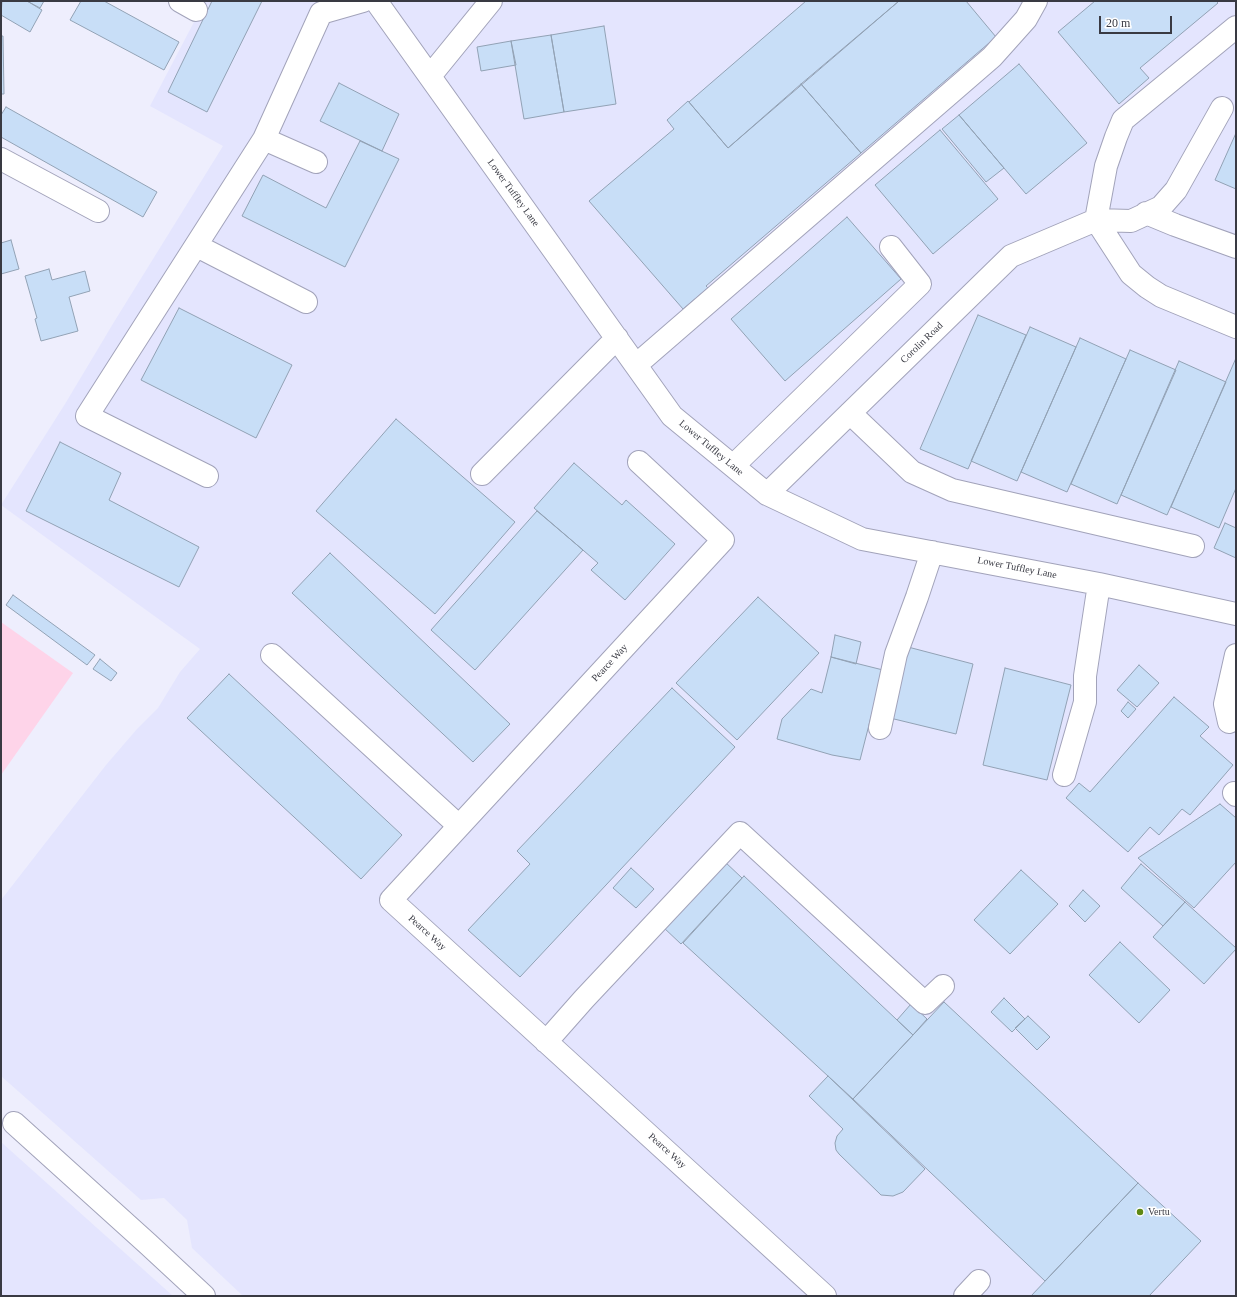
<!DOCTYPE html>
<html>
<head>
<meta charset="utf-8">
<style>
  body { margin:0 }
  #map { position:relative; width:1237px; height:1297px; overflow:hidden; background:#eeeefd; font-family:Georgia,serif }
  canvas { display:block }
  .frame { position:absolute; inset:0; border:2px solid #393a43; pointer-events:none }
  .scale { position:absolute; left:1099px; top:16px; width:73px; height:18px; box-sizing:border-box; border:2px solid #393a43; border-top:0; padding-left:5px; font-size:12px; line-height:14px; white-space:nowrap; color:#393a43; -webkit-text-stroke:3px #fff; paint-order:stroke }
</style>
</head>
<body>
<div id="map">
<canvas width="1237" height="1297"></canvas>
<div class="frame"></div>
<div class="scale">20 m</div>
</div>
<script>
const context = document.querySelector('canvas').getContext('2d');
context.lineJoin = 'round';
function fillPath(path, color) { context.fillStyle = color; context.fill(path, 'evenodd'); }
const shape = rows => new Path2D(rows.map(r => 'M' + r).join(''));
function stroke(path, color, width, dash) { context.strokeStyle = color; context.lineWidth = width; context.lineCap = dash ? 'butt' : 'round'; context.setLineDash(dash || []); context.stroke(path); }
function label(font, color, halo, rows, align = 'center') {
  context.font = font + ' Georgia,serif'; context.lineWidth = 3; context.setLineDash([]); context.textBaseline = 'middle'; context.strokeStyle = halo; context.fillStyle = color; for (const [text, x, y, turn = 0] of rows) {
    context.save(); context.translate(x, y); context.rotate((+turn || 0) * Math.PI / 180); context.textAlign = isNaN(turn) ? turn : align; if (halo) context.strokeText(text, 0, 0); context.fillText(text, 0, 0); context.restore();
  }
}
fillPath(shape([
  [205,1,1236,1,1236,1296,243,1296,192,1248,187,1220,164,1198,141,1200,1,1076,1,900,106,765,137,729,158,708,180,672,200,649,1,505,65,404,114,322,223,146,150,106],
  [1,1142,173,1296,1,1296]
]), '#e4e5fe');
fillPath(shape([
  [1,622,73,673,1,775]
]), '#fed4e9');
const building = shape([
  [2,1,27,1,42,10,30,32,1,15,2,1],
  [27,1,44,1,40,8,27,1],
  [81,1,104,1,179,42,164,70,70,20,81,1],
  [212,1,262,1,207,112,168,92,212,1],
  [806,1,899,1,728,148,689,102,806,1],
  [899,1,966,1,996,37,861,153,801,84,899,1],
  [1095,1,1216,1,1218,3,1140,68,1149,78,1119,104,1058,32,1095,1],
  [604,26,616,104,564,112,551,35,604,26],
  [551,35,564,112,524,119,511,41,551,35],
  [1,36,3,36,4,94,1,94,1,36],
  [511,41,516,65,481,71,477,47,511,41],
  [1019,64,1087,143,1026,194,959,115,1019,64],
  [339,83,399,114,382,151,320,121,339,83],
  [801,84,861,153,706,286,708,288,683,309,589,201,674,129,667,120,688,101,728,148,801,84],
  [6,107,157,192,143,217,1,137,1,115,6,107],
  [959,115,1004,168,986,182,942,129,959,115],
  [940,130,998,199,933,254,875,185,940,130],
  [1236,133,1236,189,1215,180,1236,133],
  [360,141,399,159,345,267,242,216,263,175,326,208,360,141],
  [847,217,901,279,785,381,731,319,847,217],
  [11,240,19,269,1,274,1,243,11,240],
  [49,269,52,280,85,271,90,291,69,297,78,331,41,341,35,319,37,318,25,276,49,269],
  [179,308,292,365,256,438,141,380,179,308],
  [978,315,1026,335,968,469,920,449,978,315],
  [1030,327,1076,347,1017,481,971,461,1030,327],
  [1080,338,1126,359,1067,492,1021,472,1080,338],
  [1130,350,1176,370,1117,504,1071,484,1130,350],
  [1236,358,1236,488,1219,528,1171,507,1236,358],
  [1179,361,1226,382,1167,515,1121,495,1179,361],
  [396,419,515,522,435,614,316,511,396,419],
  [60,442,121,473,109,500,199,547,179,587,26,511,60,442],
  [574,463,622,505,626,500,675,544,625,600,591,570,598,563,534,508,574,463],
  [537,511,583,550,475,670,431,630,537,511],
  [1225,523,1236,528,1236,558,1214,548,1225,523],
  [330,553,510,724,473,762,292,593,330,553],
  [13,595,95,655,87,665,6,605,13,595],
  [758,597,819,653,737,740,676,683,758,597],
  [835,635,861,642,856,664,831,657,835,635],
  [908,647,973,664,956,734,890,718,908,647],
  [831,657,883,670,860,760,832,755,777,739,782,719,811,689,822,693,831,657],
  [100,659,117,673,111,681,93,669,100,659],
  [1139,665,1159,683,1137,707,1117,690,1139,665],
  [1005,668,1071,685,1047,780,983,765,1005,668],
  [229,674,402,835,361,879,187,718,229,674],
  [672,688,735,747,520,977,468,930,530,864,517,851,672,688],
  [1174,697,1209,727,1200,736,1233,765,1190,815,1182,809,1159,835,1150,827,1128,852,1066,798,1079,783,1090,792,1174,697],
  [1128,702,1136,709,1128,718,1121,711,1128,702],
  [1220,804,1236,818,1236,862,1194,908,1138,858,1220,804],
  [724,861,742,878,681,944,663,927,724,861],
  [1141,864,1185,902,1163,926,1121,888,1141,864],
  [631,868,654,889,636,908,613,888,631,868],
  [1021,870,1058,904,1010,954,974,920,1021,870],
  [744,876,913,1035,853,1099,683,943,744,876],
  [1083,890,1100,906,1085,922,1069,906,1083,890],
  [1185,902,1236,948,1236,949,1204,984,1153,937,1185,902],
  [1120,942,1170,990,1139,1023,1089,975,1120,942],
  [1004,998,1025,1019,1012,1032,991,1012,1004,998],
  [944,1002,1138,1183,1045,1281,853,1099,944,1002],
  [911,1004,927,1019,913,1035,897,1020,911,1004],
  [1028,1016,1050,1037,1037,1050,1015,1028,1028,1016],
  [828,1076,925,1169,903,1192,893,1196,881,1195,839,1154,836,1150,835,1143,837,1136,843,1129,809,1096,828,1076],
  [1138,1183,1201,1241,1149,1296,1031,1296,1138,1183]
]);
fillPath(building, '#c8def7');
stroke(building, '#92a2b5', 1);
const minor = shape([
  [180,1,196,10],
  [376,1,672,416,767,494,862,539,1099,584,1236,614],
  [430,76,491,1],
  [264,139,316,162],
  [1,159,98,211],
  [1146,213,1175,225,1236,247],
  [1096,220,1131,221,1161,207,1176,190,1222,108],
  [1096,220,1131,274,1147,287,1161,296,1236,327],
  [197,246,306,302],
  [636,365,992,57,1026,19,1036,1],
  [850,413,912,472,952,490,1193,546],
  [639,462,723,540,391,900,825,1296],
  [733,466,920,284,891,247],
  [482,474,617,338],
  [207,476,87,416,264,139,321,13,363,1],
  [767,494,1011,256,1096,220,1106,166,1116,137,1123,120,1236,27],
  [272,655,459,826],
  [1229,722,1225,704,1236,655],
  [880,728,896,654,917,597,932,552],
  [1064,775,1085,702,1085,676,1099,584],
  [1234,793,1236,795],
  [546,1042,584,999,740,833,925,1003,943,986],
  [14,1123,148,1244,204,1296],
  [965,1296,979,1281]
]);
stroke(minor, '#a2a3ba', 24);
stroke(minor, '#fff', 22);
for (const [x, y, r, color] of [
  [1140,1212,4,"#5f8814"]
]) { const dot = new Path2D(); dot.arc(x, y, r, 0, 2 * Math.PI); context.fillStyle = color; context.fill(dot); stroke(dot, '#fff', 1.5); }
label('10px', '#393a43', '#fff', [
  ["Lower Tuffley Lane",513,193,54],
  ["Corolin Road",922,343,-44],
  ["Lower Tuffley Lane",711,448,40],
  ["Lower Tuffley Lane",1017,568,11],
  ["Pearce Way",610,663,-47],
  ["Pearce Way",427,933,42],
  ["Pearce Way",667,1151,42]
]);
label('10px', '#393a43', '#fff', [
  ["Vertu",1148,1212]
], 'left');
</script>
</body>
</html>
